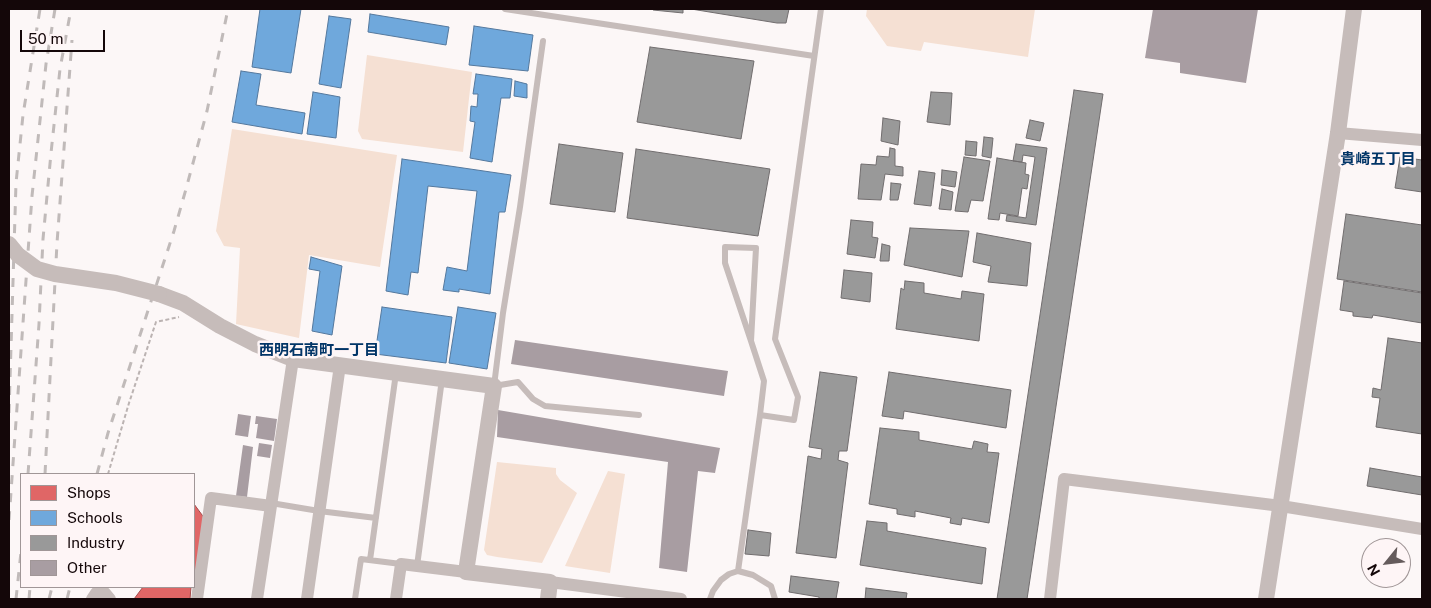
<!DOCTYPE html>
<html>
<head>
<meta charset="utf-8">
<style>
  body { margin:0 }
  #map { position:relative; width:1431px; height:608px; overflow:hidden; background:#fcf7f7; font-family:"Public Sans",sans-serif }
  canvas { display:block }
  .frame { position:absolute; inset:0; border:10px solid #140709; pointer-events:none }
  .legend { position:absolute; left:20px; top:473px; width:175px; height:115px; box-sizing:border-box; background:#fef5f6; border:1px solid #a09697; margin:0; padding:6px 9px; list-style:none; font-size:15px; color:#140709 }
  .legend li { display:flex; align-items:center; gap:10px; height:25px }
  .legend b { width:25px; border:1px solid #a09697 }
  .north { position:absolute; left:1361px; top:538px; width:50px; height:50px; box-sizing:border-box; background:#fef5f6; border:1px solid #a09697; border-radius:50%; rotate:241deg; font-size:14px; font-weight:700; line-height:20px; text-align:center; color:#140709 }
  .north::after { content:''; display:block; margin:auto; width:18px; height:22px; background:#655b5c; clip-path:polygon(50% 0,100% 100%,50% 72%,0 100%) }
  .scale { position:absolute; left:20px; top:30px; width:85px; height:22px; box-sizing:border-box; border:2px solid #140709; border-top:0; padding-left:6px; font-size:15px; line-height:18px; white-space:nowrap; color:#140709; -webkit-text-stroke:4px #fef5f6; paint-order:stroke }
</style>
</head>
<body>
<div id="map">
<canvas width="1431" height="608"></canvas>
<div class="frame"></div>
<ul class="legend">
<li><b style="height:14px;background:#e06666"></b>Shops</li>
<li><b style="height:14px;background:#6fa8dc"></b>Schools</li>
<li><b style="height:14px;background:#999"></b>Industry</li>
<li><b style="height:14px;background:#a89da2"></b>Other</li>
</ul>
<div class="north">N</div>
<div class="scale">50 m</div>
</div>
<script>
const context = document.querySelector('canvas').getContext('2d');
context.lineJoin = 'round';
function fillPath(path, color) { context.fillStyle = color; context.fill(path, 'evenodd'); }
const shape = rows => new Path2D(rows.map(r => 'M' + r).join(''));
function stroke(path, color, width, dash) { context.strokeStyle = color; context.lineWidth = width; context.lineCap = dash ? 'butt' : 'round'; context.setLineDash(dash || []); context.stroke(path); }
function label(font, color, halo, rows, align = 'center') {
  context.font = font + ' "Public Sans","Noto Sans JP",sans-serif'; context.lineWidth = 5; context.setLineDash([]); context.textBaseline = 'middle'; context.strokeStyle = halo; context.fillStyle = color; for (const [text, x, y, turn = 0] of rows) {
    context.save(); context.translate(x, y); context.rotate((+turn || 0) * Math.PI / 180); context.textAlign = isNaN(turn) ? turn : align; if (halo) context.strokeText(text, 0, 0); context.fillText(text, 0, 0); context.restore();
  }
}
fillPath(shape([
  [867,9,1035,9,1028,57,924,42,921,51,887,46,866,16],
  [367,55,472,72,463,152,362,139,358,131],
  [232,129,397,155,380,267,309,255,299,338,236,324,240,248,224,246,216,231],
  [497,462,556,468,556,474,560,480,577,493,542,563,497,557,487,555,484,550],
  [608,471,625,474,610,573,565,566]
]), '#f5e0d3');
const shops = shape([
  [194,504,205,519,198,570,194,570,194,504],
  [143,587,191,587,190,599,134,599,143,587]
]);
fillPath(shops, '#e06666');
stroke(shops, '#a34a4a', 1);
const schools = shape([
  [260,9,301,9,291,73,252,67,260,9],
  [370,14,449,27,446,45,368,32,370,14],
  [329,16,351,19,341,88,319,84,329,16],
  [474,26,533,35,528,71,469,65,474,26],
  [241,71,261,74,256,105,305,113,302,134,232,122,241,71],
  [476,74,512,79,510,98,501,98,492,162,470,158,475,122,470,121,471,106,477,107,478,94,473,94,476,74],
  [515,81,527,84,527,98,514,96,515,81],
  [313,92,340,97,336,138,307,134,313,92],
  [402,159,511,175,505,212,499,212,490,294,459,289,459,292,443,290,447,267,467,271,477,191,428,186,418,273,411,272,408,295,386,291,402,159],
  [311,257,342,266,332,335,312,331,320,271,309,269,311,257],
  [382,307,452,317,446,363,375,354,382,307],
  [458,307,496,313,487,369,449,363,458,307]
]);
fillPath(schools, '#6fa8dc');
stroke(schools, '#54789d', 1);
const industry = shape([
  [653,9,683,9,683,13,653,10,653,9],
  [691,9,789,9,786,23,777,23,691,9],
  [650,47,754,61,741,139,637,122,650,47],
  [1074,90,1103,94,1027,599,997,599,1074,90],
  [931,92,952,93,950,125,927,122,931,92],
  [883,118,900,121,898,145,881,141,883,118],
  [1030,120,1044,123,1040,141,1026,138,1030,120],
  [984,137,993,138,991,158,982,156,984,137],
  [966,141,977,142,976,156,965,155,966,141],
  [559,144,623,153,615,212,550,204,559,144],
  [1016,144,1047,148,1036,225,1006,221,1007,215,1026,218,1035,157,1023,155,1022,162,1013,161,1016,144],
  [890,148,895,149,895,166,903,167,903,176,885,174,881,200,858,199,861,164,876,165,877,156,889,157,890,148],
  [636,149,770,169,758,236,627,218,636,149],
  [964,157,990,161,983,201,971,200,968,212,955,211,964,157],
  [1400,157,1422,160,1422,192,1395,188,1400,157],
  [997,158,1026,163,1025,174,1029,175,1027,189,1022,188,1018,216,1000,213,999,220,988,219,997,158],
  [942,170,957,172,955,187,941,185,942,170],
  [919,171,935,173,931,206,914,204,919,171],
  [891,183,901,184,898,200,890,200,891,183],
  [942,189,953,192,951,210,939,209,942,189],
  [1346,214,1422,225,1422,292,1337,279,1346,214],
  [851,220,873,222,872,237,878,238,875,258,847,254,851,220],
  [910,228,969,231,962,277,904,265,910,228],
  [977,233,1031,243,1027,286,988,282,991,266,973,262,977,233],
  [882,244,890,246,889,261,880,261,882,244],
  [844,270,872,273,870,302,841,298,844,270],
  [905,281,924,283,924,293,961,299,962,291,984,294,979,341,896,329,901,288,904,290,905,281],
  [1344,281,1422,293,1422,323,1373,315,1372,318,1353,316,1353,312,1340,310,1344,281],
  [1388,338,1422,343,1422,434,1376,427,1380,398,1372,397,1373,388,1381,390,1388,338],
  [820,372,857,377,847,451,839,451,838,460,848,463,836,558,796,553,808,456,821,459,822,449,809,447,820,372],
  [889,372,1011,390,1006,428,904,411,903,419,882,416,889,372],
  [880,428,919,432,919,440,972,449,974,441,988,444,987,452,999,453,989,523,962,518,961,525,950,523,951,518,915,511,915,517,897,514,897,509,869,504,880,428],
  [1370,468,1422,477,1422,495,1367,486,1370,468],
  [867,521,887,523,887,531,986,548,982,584,860,565,867,521],
  [748,530,771,533,769,556,745,554,748,530],
  [791,576,839,582,836,599,819,599,819,597,789,592,791,576],
  [866,588,907,593,906,599,865,599,866,588]
]);
fillPath(industry, '#999');
stroke(industry, '#716d6e', 1);
fillPath(shape([
  [1153,9,1258,9,1246,83,1180,73,1180,63,1145,58],
  [515,340,728,371,724,396,511,364],
  [498,410,720,448,715,473,698,471,687,572,659,568,668,462,497,437],
  [238,414,251,416,248,437,235,435],
  [256,416,277,419,274,441,256,438,258,424,255,424],
  [259,443,272,445,270,458,257,456],
  [243,445,253,447,247,497,236,496]
]), '#a89da2');
stroke(shape([
  [108,474,129,403,156,322,179,317]
]), '#bbb3b2', 2, [4, 2.5]);
stroke(shape([
  [505,9,814,56],
  [543,41,520,207,503,313,494,386,518,382,533,399,545,406,639,415],
  [751,341,756,248,725,247,725,263,751,341,764,381,760,415],
  [271,503,319,511,376,518],
  [370,560,396,373],
  [417,566,442,379],
  [738,571,760,415,794,420,798,397,775,339,821,9],
  [355,599,361,559,401,564],
  [710,599,713,591,721,580,729,574,738,571,753,575,771,586,775,599]
]), '#c6bcba', 6);
stroke(shape([
  [1338,133,1422,140],
  [550,582,681,599],
  [92,599,96,593,102,592,105,593,110,599],
  [197,599,211,498,271,506],
  [257,599,293,359],
  [307,599,340,365],
  [396,599,401,564,466,572],
  [1050,599,1064,479,1281,506,1422,529]
]), '#c6bcba', 12);
stroke(shape([
  [159,294,183,303,220,326,255,344,293,359,494,386,466,572,550,582,548,599],
  [1266,599,1338,133,1354,9]
]), '#c6bcba', 16);
stroke(shape([
  [9,413,16,183,23,115,40,9],
  [28,474,39,324,43,239,51,153,60,69,71,9],
  [45,474,57,243,72,40],
  [97,474,108,433,174,231,186,189,207,111,228,9],
  [9,520,32,196,46,64,55,9],
  [16,599,21,552],
  [29,599,30,587],
  [49,599,52,587],
  [67,599,70,587]
]), '#c0bab9', 3, [9, 9]);
stroke(shape([
  [9,244,18,255,37,269,55,274,116,283,159,294]
]), '#c6bcba', 16);
label('bold 15px', '#023567', '#fef5f6', [
  ["貴崎五丁目",1378,159],
  ["西明石南町一丁目",319,350]
]);
</script>
</body>
</html>
